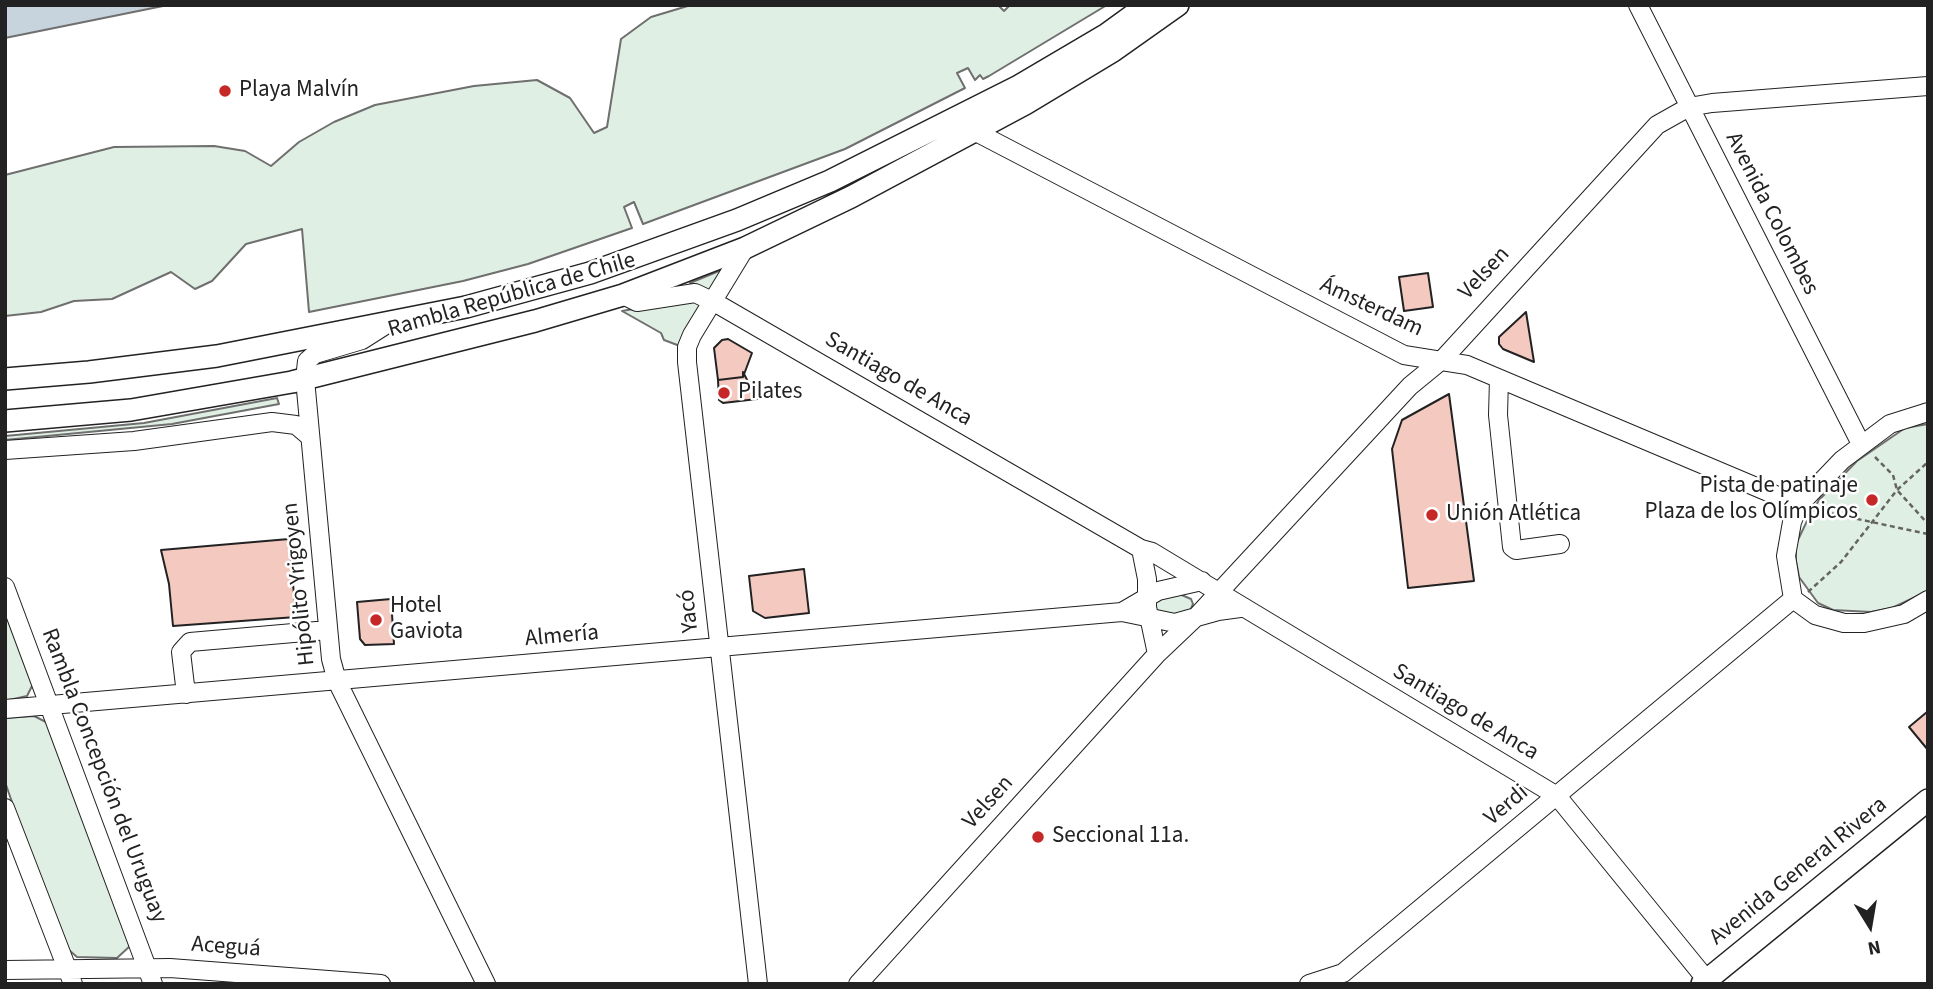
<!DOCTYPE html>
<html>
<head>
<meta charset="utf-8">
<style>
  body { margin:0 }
  #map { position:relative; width:1933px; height:989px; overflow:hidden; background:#fff; font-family:"Source Sans 3",sans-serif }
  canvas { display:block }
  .frame { position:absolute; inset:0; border:7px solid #222; pointer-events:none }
  .north { position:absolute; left:1835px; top:891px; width:70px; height:70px; -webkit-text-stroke:5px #fff; paint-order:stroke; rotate:169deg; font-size:19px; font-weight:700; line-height:28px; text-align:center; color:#222 }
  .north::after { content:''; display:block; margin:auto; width:24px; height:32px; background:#222; clip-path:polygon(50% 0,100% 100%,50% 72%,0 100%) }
</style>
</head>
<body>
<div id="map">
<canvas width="1933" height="989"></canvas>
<div class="frame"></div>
<div class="north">N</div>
</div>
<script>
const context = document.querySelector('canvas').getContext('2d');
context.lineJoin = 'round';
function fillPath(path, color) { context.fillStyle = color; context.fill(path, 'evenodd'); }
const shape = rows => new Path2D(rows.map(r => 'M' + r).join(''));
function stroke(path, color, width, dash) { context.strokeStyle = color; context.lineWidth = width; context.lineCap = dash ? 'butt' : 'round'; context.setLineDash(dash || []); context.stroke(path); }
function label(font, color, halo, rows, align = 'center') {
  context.font = font + ' "Source Sans 3",sans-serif'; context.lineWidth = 5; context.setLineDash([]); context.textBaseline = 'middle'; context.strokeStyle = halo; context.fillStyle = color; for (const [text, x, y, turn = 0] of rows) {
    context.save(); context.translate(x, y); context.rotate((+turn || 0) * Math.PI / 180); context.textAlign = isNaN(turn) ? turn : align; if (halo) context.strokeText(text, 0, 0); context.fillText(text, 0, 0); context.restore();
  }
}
const green = shape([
  [691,5,998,5,1004,11,1010,5,1107,5,989,76,983,79,980,75,975,80,968,68,957,73,965,88,845,149,643,224,634,202,624,207,632,228,528,264,463,281,309,312,302,229,246,244,212,281,195,289,171,272,112,299,74,301,41,312,5,316,5,175,114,147,214,146,245,151,271,166,299,142,334,122,375,105,474,86,537,80,570,98,594,133,607,127,621,39,651,17,691,5],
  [721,271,712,293,690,283,719,271,721,271],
  [689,299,703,305,680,346,664,340,661,333,622,311,689,299],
  [277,398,279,404,172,424,5,440,5,436,144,423,277,398],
  [1928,424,1928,591,1892,608,1871,612,1833,610,1818,603,1799,577,1796,561,1796,544,1807,521,1819,500,1857,461,1905,428,1928,424],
  [1177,593,1191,599,1193,604,1190,611,1179,616,1154,610,1156,599,1177,593],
  [5,611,33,684,27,696,5,701,5,611],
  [34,716,46,722,51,729,130,946,117,958,77,957,69,950,20,825,5,782,5,718,34,716]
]);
fillPath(green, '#e0efe3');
stroke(green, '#6f6f6f', 2);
const water = shape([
  [5,5,168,5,5,38,5,5]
]);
fillPath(water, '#c7d3dd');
stroke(water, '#6f6f6f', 2);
const building = shape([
  [1428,273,1433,307,1404,311,1399,277,1428,273],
  [1526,312,1534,362,1503,349,1499,344,1499,337,1526,312],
  [728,339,752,353,743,377,718,380,714,348,722,340,728,339],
  [743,372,757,399,723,403,719,400,718,380,743,377,743,372],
  [1449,394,1474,581,1408,588,1392,449,1402,420,1449,394],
  [289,539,296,617,173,626,169,584,161,550,289,539],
  [804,569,809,613,765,618,753,611,749,576,804,569],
  [391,599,394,644,365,645,360,639,357,602,391,599],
  [1927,712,1928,713,1928,750,1909,727,1927,712]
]);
fillPath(building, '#f3c9c0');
stroke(building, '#222', 2);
const minor = shape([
  [1638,5,1861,444],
  [976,132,1404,355,1467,365,1799,505],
  [745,248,692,335,687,347,687,362,758,984],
  [623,295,637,302,695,293,714,302,1141,549,1152,552,1557,796,1710,984],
  [384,326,362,340,315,354,307,361,305,379,331,659,337,681,486,984],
  [1499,379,1498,415,1512,547,1516,550,1560,544],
  [1928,412,1890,424,1842,460,1799,505,1792,522,1786,556,1793,599,1815,615,1844,623,1864,623,1904,614,1928,600],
  [5,450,134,441,272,422,296,425,310,437],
  [1141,549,1147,579,1147,607,1157,654],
  [5,587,153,984],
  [1122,612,1158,591,1202,581],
  [186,694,181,652,190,642,328,630],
  [5,709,1122,612,1175,623,1218,611,1240,608],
  [5,808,73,984],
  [5,970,170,968,381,984],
  [858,984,1157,654,1196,617,1410,386,1443,359,1657,125,1689,107,1712,103,1928,86],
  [1309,984,1343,973,1793,599]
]);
const major = shape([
  [5,379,89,372,217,356,466,307,590,273,737,220,830,181,1017,87,1107,34,1147,5],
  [5,421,131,410,292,382,535,321,623,295,745,248,851,197,1025,104,1113,51,1178,5],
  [1702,984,1928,800]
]);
stroke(minor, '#222', 20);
stroke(major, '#222', 24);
stroke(shape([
  [1875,457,1893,475,1897,490,1928,524],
  [1815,510,1928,534],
  [1808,592,1841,562,1897,490,1928,462]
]), '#646464', 2.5, [5, 3.5]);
stroke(minor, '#fff', 18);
stroke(major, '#fff', 21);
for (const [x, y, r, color] of [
  [225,91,7,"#c62828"],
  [724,393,7,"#c62828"],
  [1872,500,7,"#c62828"],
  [1432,515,7,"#c62828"],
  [376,620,7,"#c62828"],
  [1038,837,7,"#c62828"]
]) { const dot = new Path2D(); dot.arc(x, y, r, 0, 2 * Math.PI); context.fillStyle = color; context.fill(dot); stroke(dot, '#fff', 2.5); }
label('23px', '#222', '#fff', [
  ["Playa Malvín",239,91],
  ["Pilates",738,393],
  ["Pista de patinaje",1858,487,"right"],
  ["Plaza de los Olímpicos",1858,513,"right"],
  ["Unión Atlética",1446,515],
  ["Hotel",390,607],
  ["Gaviota",390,633],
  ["Seccional 11a.",1052,837]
], 'left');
label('23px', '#222', '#fff', [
  ["Avenida Colombes",1771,214,63],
  ["Velsen",1485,274,-47],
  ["Rambla República de Chile",512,296,-16],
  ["Ámsterdam",1371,308,25],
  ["Santiago de Anca",898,380,30],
  ["Hipólito Yrigoyen",300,584,-96],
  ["Yacó",690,611,-96],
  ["Almería",562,637,-5],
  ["Santiago de Anca",1465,713,31],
  ["Rambla Concepción del Uruguay",103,776,69],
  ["Velsen",989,803,-48],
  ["Verdi",1507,806,-40],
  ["Avenida General Rivera",1799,872,-39],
  ["Aceguá",226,948,4]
]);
</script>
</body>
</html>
